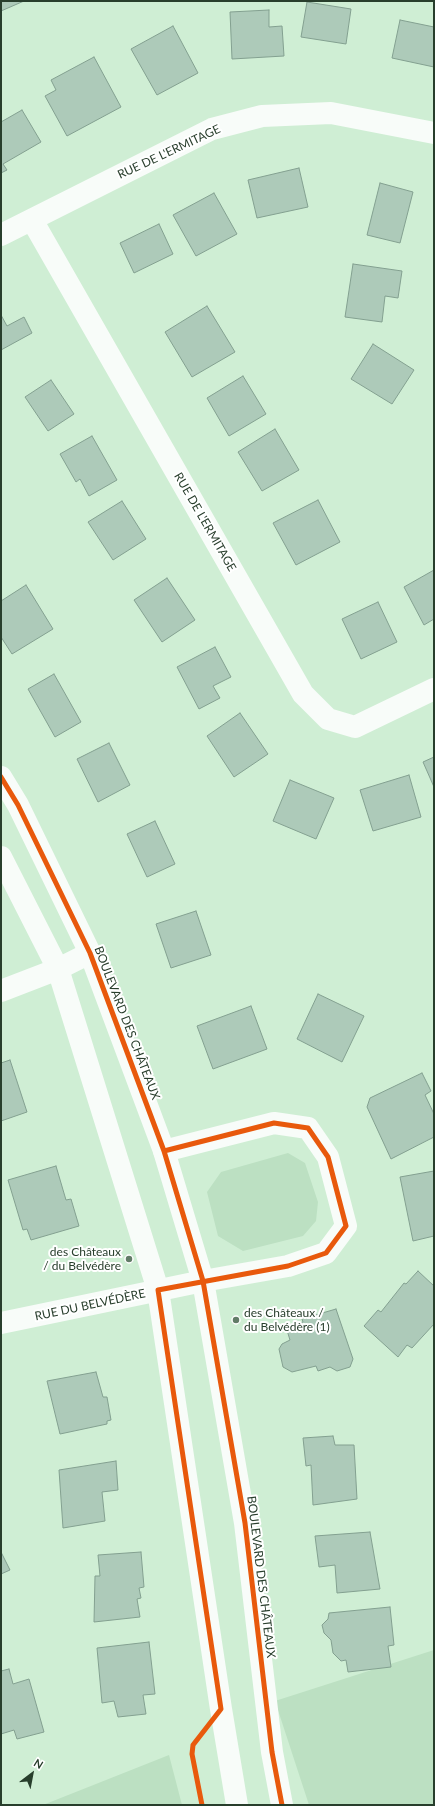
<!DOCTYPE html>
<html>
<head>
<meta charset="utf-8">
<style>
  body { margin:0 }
  #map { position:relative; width:435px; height:1806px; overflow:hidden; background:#cfeed4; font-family:Lato,sans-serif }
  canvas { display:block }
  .frame { position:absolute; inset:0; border:2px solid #283e2c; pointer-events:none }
  .north { position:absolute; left:12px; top:1754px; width:40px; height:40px; -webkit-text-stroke:3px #fff; paint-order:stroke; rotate:32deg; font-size:11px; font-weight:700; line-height:16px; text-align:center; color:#283e2c }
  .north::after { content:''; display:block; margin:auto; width:14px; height:18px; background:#283e2c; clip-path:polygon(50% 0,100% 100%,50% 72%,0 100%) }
</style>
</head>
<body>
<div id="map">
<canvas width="435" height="1806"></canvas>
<div class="frame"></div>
<div class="north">N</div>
</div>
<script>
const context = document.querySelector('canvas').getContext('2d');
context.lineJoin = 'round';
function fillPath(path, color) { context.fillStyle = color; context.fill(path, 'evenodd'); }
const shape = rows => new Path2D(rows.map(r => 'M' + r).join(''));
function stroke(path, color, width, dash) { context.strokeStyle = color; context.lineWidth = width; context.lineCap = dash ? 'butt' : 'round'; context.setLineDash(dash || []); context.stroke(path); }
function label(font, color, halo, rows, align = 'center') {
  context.font = font + ' Lato,sans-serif'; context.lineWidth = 4; context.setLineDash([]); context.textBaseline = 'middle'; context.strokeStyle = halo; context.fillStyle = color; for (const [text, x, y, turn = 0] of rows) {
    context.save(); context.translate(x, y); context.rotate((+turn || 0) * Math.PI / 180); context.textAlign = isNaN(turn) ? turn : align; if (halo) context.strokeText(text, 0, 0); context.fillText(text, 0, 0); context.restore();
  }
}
fillPath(shape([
  [288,1153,305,1163,318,1202,316,1221,303,1236,243,1251,218,1236,207,1192,221,1172],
  [434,1650,434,1805,309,1805,275,1701],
  [169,1755,182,1805,43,1805]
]), '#bce0c2');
const building = shape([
  [1,1,24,1,1,11,1,1],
  [307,2,351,9,346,44,301,37,307,2],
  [269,10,269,27,282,26,284,56,232,59,230,12,269,10],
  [400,20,434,27,434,67,392,58,400,20],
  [173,26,198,73,157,95,131,49,173,26],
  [94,57,121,107,67,136,45,96,56,90,51,80,94,57],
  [22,110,41,142,3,164,7,170,1,173,1,122,22,110],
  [299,168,308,207,257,218,248,180,299,168],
  [380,183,413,192,400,243,367,235,380,183],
  [214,193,237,234,196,256,173,215,214,193],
  [159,224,173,254,134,273,120,243,159,224],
  [353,264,402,271,398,298,385,296,382,322,345,317,353,264],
  [207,306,235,352,192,377,165,332,207,306],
  [1,315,7,326,24,317,32,333,1,350,1,315],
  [373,344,414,370,392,404,351,379,373,344],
  [243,376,266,414,229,436,207,398,243,376],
  [51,380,74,414,48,431,25,397,51,380],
  [275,429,299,470,262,491,238,452,275,429],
  [92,436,117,480,89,496,80,479,76,482,60,454,92,436],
  [318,500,340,542,296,565,273,523,318,500],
  [122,501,146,539,113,560,88,522,122,501],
  [434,570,434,619,424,625,404,587,434,570],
  [167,578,195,620,162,642,134,600,167,578],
  [26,585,53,629,12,654,1,637,1,601,26,585],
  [378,602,397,642,361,659,342,619,378,602],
  [215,647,231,677,213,686,220,698,199,709,177,667,215,647],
  [54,674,81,722,55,737,28,689,54,674],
  [240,713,268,754,234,777,207,736,240,713],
  [109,743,130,785,98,802,77,759,109,743],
  [434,757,434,787,423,762,434,757],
  [409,775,421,817,373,831,360,790,409,775],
  [290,780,334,798,316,839,273,821,290,780],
  [155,821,175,864,147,877,127,834,155,821],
  [196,911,211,955,171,968,156,924,196,911],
  [318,994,364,1016,342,1062,297,1039,318,994],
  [251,1006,267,1049,213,1069,197,1026,251,1006],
  [10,1060,27,1112,1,1121,1,1063,10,1060],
  [422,1073,431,1091,425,1095,434,1114,434,1137,391,1159,367,1107,370,1098,422,1073],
  [56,1166,66,1200,71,1199,79,1226,31,1240,27,1229,23,1230,8,1180,56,1166],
  [434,1171,434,1236,413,1241,400,1177,434,1171],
  [418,1271,434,1286,434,1324,412,1348,407,1345,398,1357,364,1326,378,1310,381,1312,404,1283,406,1284,418,1271],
  [336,1309,353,1359,350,1367,337,1371,330,1367,318,1371,316,1366,292,1372,283,1367,279,1349,282,1344,290,1340,286,1327,303,1322,302,1319,336,1309],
  [96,1372,103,1397,107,1397,111,1420,107,1421,107,1424,60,1434,47,1381,96,1372],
  [333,1436,335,1445,354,1445,357,1499,313,1505,311,1465,306,1466,303,1438,333,1436],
  [116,1461,118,1490,102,1492,105,1521,63,1528,59,1470,116,1461],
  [370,1532,380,1589,337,1593,335,1565,319,1567,315,1536,370,1532],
  [1,1552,10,1570,1,1574,1,1552],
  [141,1552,144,1587,139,1588,141,1598,137,1599,140,1617,94,1622,95,1576,100,1576,98,1555,141,1552],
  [390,1607,394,1645,388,1646,391,1667,348,1672,346,1660,341,1661,333,1653,331,1640,324,1633,322,1625,328,1619,329,1613,390,1607],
  [149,1642,155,1694,143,1695,146,1714,118,1717,114,1701,102,1703,97,1648,149,1642],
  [9,1669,13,1684,29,1679,44,1732,17,1739,14,1730,1,1734,1,1671,9,1669]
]);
fillPath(building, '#adcab9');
stroke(building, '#83a090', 1);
stroke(shape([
  [32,220,303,694,328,719,355,727,434,689],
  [1,235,212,129,262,116,331,113,434,133],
  [1,991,58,969,90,953],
  [1,1323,203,1281,288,1266,326,1253,346,1226,328,1157,308,1128,274,1123,164,1151]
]), '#f8fcf9', 22);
stroke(shape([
  [1,777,18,805,90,953,164,1151,203,1281,245,1523,272,1752,282,1805],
  [1,857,58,969,158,1290,221,1709,237,1805]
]), '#f8fcf9', 22);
stroke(shape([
  [1,777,18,805,90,953,164,1151,203,1281,245,1523,272,1752,282,1805],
  [164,1151,274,1123,308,1128,328,1157,346,1226,326,1253,288,1266,158,1290,221,1709,193,1745,192,1754,202,1805]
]), '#e8590c', 5);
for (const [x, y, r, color] of [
  [129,1259,4,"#627c67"],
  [236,1320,4,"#627c67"]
]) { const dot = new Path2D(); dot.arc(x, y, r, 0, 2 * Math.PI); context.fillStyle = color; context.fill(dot); stroke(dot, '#fff', 1.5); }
label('12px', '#283e2c', '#fff', [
  ["RUE DE L'ERMITAGE",169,152,-25],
  ["RUE DE L'ERMITAGE",205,522,60],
  ["BOULEVARD DES CHÂTEAUX",127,1023,69],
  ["RUE DU BELVÉDÈRE",90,1305,-12],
  ["BOULEVARD DES CHÂTEAUX",261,1577,83]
]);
label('12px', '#283e2c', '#fff', [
  ["des Châteaux",121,1252],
  ["/ du Belvédère",121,1266],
  ["des Châteaux /",244,1313,"left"],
  ["du Belvédère (1)",244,1327,"left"]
], 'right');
</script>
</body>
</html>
